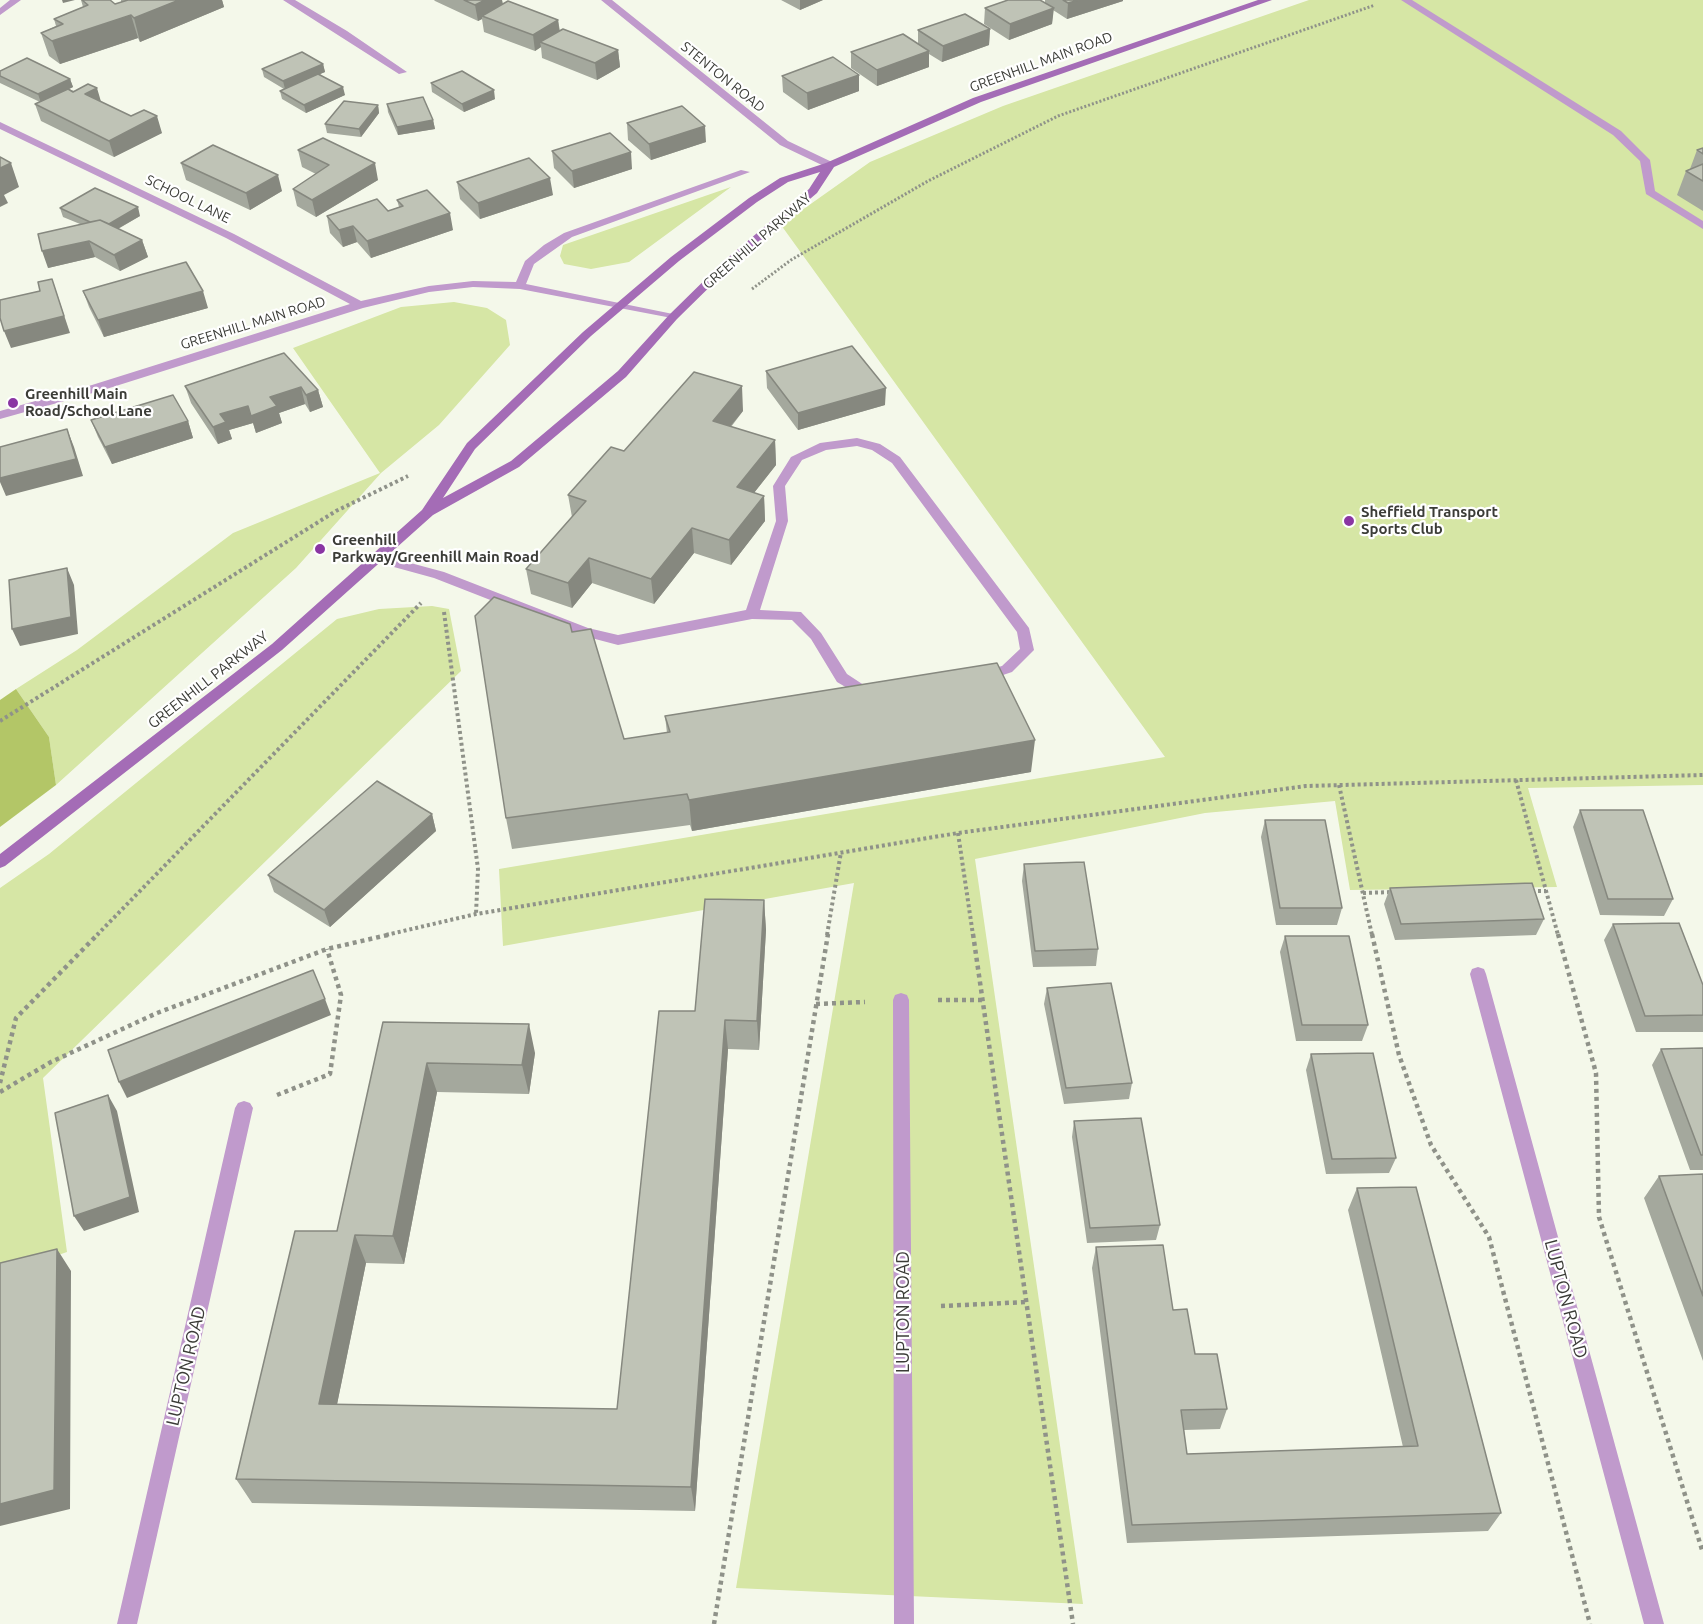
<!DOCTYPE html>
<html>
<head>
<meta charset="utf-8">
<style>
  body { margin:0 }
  canvas { display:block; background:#f4f8ea }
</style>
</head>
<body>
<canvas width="1703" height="1624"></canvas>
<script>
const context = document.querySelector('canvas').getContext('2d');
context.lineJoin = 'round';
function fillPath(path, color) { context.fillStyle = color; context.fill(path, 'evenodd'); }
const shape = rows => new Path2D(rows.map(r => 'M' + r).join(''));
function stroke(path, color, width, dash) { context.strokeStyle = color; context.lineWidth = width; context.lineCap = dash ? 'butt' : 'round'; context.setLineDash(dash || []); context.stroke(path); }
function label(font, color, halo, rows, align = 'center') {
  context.font = font + ' Ubuntu,sans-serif'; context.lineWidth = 4.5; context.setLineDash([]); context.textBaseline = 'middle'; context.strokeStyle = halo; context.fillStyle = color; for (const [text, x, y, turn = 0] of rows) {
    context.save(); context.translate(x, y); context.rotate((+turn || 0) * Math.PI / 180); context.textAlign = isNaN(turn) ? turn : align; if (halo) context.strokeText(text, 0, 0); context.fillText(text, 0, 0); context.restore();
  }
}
fillPath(shape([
  [1309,0,1703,0,1703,785,1528,788,1557,887,1350,890,1335,801,1205,813,975,859,1083,1604,736,1588,854,883,503,946,499,869,1165,757,781,225,870,162,1003,106],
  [731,187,629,262,591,269,564,264,560,256,563,245],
  [454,302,487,308,506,320,510,345,439,425,381,473,296,568,56,785,49,737,16,689,77,650,233,533,380,473,293,348,401,307],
  [432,606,449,609,461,671,43,1078,67,1252,0,1275,0,888,49,854,337,619,379,609]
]), '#d6e6a5');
fillPath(shape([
  [16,689,49,737,56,785,0,827,0,700]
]), '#b3c667');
stroke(shape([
  [752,289,791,260,928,181,1058,116,1375,5]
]), '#8f9289', 3, [2, 2]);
stroke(shape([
  [444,612,478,869,476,914],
  [0,721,336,511,408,476],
  [1516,780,1558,935],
  [1339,785,1372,935],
  [958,833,973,935],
  [1532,891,1546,891],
  [1363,893,1392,892],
  [97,935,421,603],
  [386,935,476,914,958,833,1306,786,1703,775],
  [827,935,841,852]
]), '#8f9289', 4, [3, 3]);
stroke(shape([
  [973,934,1073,1624],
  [1372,934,1399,1055,1431,1145,1489,1237,1590,1624],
  [1558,934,1596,1073,1599,1217,1703,1553],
  [938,1000,983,1000],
  [816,1004,865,1002],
  [0,1083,16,1018,98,934],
  [0,1092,51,1062,157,1013,327,949,392,934],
  [277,1095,330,1074,341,995,327,949],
  [941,1306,1027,1302],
  [714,1624,828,934]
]), '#8f9289', 4.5, [4, 4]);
fillPath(shape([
  [1401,0,1412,0,1621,131,1650,160,1655,191,1703,221,1703,229,1646,194,1640,161,1613,135,1401,0],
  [857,438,880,444,900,457,1029,628,1034,650,1012,672,982,682,977,681,975,677,977,673,1002,666,1020,649,1017,632,892,463,872,450,857,446,826,450,802,460,785,486,788,521,760,610,801,612,821,633,847,674,876,693,878,697,876,701,871,702,837,682,811,639,792,620,752,619,618,645,580,635,434,578,372,561,370,558,377,554,444,572,588,628,618,635,746,610,776,521,773,486,791,457,820,443,857,438]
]), '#c09acc');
fillPath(shape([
  [10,0,21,0,0,15,0,8,10,0],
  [283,0,295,0,347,31,407,72,399,74,283,0],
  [601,0,612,0,788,141,834,163,834,167,826,167,780,145,601,0],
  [0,122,234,234,361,301,429,286,473,281,516,282,525,261,544,245,564,233,741,170,750,172,572,237,534,264,526,284,673,314,677,315,677,319,520,289,473,287,429,292,363,308,100,391,0,419,0,411,92,385,350,304,226,238,0,129,0,122],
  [1478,967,1484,969,1486,974,1664,1624,1644,1624,1470,974,1472,969,1478,967],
  [901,993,907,995,909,1000,914,1624,894,1624,893,1000,895,995,901,993],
  [244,1101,250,1103,253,1108,137,1624,117,1624,235,1108,238,1103,244,1101]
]), '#c09acc');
fillPath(shape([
  [1258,0,1272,0,981,102,834,167,817,193,732,265,677,319,626,377,519,467,433,515,282,650,5,866,0,868,0,854,272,644,422,510,467,443,583,332,671,257,749,198,780,178,826,163,973,98,1258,0],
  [820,172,809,189,724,261,669,315,618,371,511,461,443,498,475,449,591,336,679,261,757,202,788,182,820,172]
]), '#a46cb6');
fillPath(shape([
  [81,0,110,0,115,4,121,2,121,0,222,0,224,7,140,42,138,38,60,64,49,56,41,33,56,26,54,19,83,7],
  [434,0,502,0,503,4,558,20,560,31,618,50,620,67,597,80,542,58,541,47,535,51,484,32,482,19,478,21,435,1],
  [781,0,823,0,800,10],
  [1045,0,1123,0,1123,1,1067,19,1053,10,1052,24,1009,40,984,24,985,8,1045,3],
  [990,29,989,45,942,62,929,54,929,67,877,86,851,68,851,52,918,44,918,30],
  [323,64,325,72,320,74,345,95,306,113,282,99,280,91,284,89,264,77,262,69],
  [0,71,70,79,73,87,69,89,101,102,162,133,114,157,41,121,35,104,40,102,0,83],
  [859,75,859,91,808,110,783,92,782,76],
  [431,83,495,99,464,112,432,92],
  [387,104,433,120,435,129,398,135,388,112],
  [378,105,379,113,361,137,327,133,325,124],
  [627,123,706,142,651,160,628,140],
  [1703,148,1703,211,1677,195,1686,171,1690,169,1697,150],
  [298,150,378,180,316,217,297,206,293,189,316,174,302,167],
  [552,151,632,169,574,188,554,168],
  [181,163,282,191,250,210,186,180],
  [457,182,553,195,480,219,460,199],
  [397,200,453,230,371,258,357,242,343,247,330,233,327,216,388,211,399,207],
  [60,208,140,216,118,229,142,240,148,257,120,271,95,257,48,268,80,224,63,217],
  [83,291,208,308,104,337,89,307],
  [284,353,318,390,323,407,310,412,305,404,279,413,282,423,256,433,253,423,229,430,232,439,218,444,191,403,185,386],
  [766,371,885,405,798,430,767,388],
  [743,411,731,427,775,440,776,465,754,493,764,496,765,521,731,565,694,553,654,604,592,583,572,608,531,594,526,569,572,517,568,495,624,451],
  [91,420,188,421,193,438,112,464,98,437],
  [572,632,624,739,667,733,665,716,1031,772,692,831,690,825,512,849,506,818],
  [1580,810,1673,899,1664,916,1600,915,1573,827],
  [432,814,436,831,330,927,274,892,268,875],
  [1265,820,1342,908,1337,925,1276,925,1261,837],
  [1024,864,1098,949,1096,966,1033,967,1022,881],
  [1390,888,1544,919,1536,935,1395,940,1384,904],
  [764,900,766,930,759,1050,728,1049,695,1511,252,1503,236,1479,337,1231,383,1022,535,1053,529,1094,437,1092,404,1264,366,1263,337,1404,617,1409,695,1011],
  [1613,924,1703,985,1703,1032,1636,1032,1604,940],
  [1285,936,1368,1025,1362,1041,1296,1041,1280,952],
  [1047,988,1132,1083,1129,1099,1064,1104,1044,1004],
  [1703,1048,1703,1170,1690,1170,1652,1065,1661,1049],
  [1311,1054,1396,1158,1389,1173,1326,1174,1306,1070],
  [1074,1121,1160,1225,1156,1240,1087,1243,1072,1137],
  [1703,1174,1703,1361,1644,1198,1659,1176],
  [1357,1188,1501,1513,1488,1531,1127,1543,1092,1268,1096,1247,1173,1310,1195,1354,1227,1409,1220,1429,1184,1430,1187,1454,1403,1447,1348,1210]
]), '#a4a89d');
fillPath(shape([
  [62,0,75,0,63,3],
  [179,0,222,0,224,7,140,42,134,18],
  [485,0,502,0,503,8,482,16,482,19,478,21,475,5],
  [800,0,823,0,800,10],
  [1079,0,1123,0,1123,1,1067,19,1068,3],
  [1054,8,1052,24,1009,40,1010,24],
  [131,15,138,38,60,64,52,41],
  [558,20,560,36,540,42,541,47,535,51,533,35],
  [990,29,989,45,942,62,943,46],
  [618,50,620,67,597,80,595,63],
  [929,51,929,67,877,86,877,70],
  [323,64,325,72,285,89,283,81],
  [859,75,859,91,808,110,807,93],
  [70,79,73,87,41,103,38,94],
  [343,87,345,95,306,113,304,105],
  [97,88,102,105,85,94],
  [494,90,495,99,464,112,462,104],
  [378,105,379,113,361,137,359,129],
  [157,116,162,133,114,157,109,141],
  [433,120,435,129,398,135,397,127],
  [705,126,706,142,651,160,649,144],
  [631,152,632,169,574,188,572,171],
  [11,163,19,187,4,195,8,203,0,207,0,168],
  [375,163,378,180,316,217,312,200],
  [278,175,282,191,250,210,246,193],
  [550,178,553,195,480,219,478,203],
  [138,207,140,216,105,236,103,228],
  [450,213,453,230,371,258,367,241],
  [353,226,357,242,343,247,339,230],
  [142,240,148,257,120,271,114,255],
  [89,241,95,257,48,268,42,251],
  [52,279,70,333,11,348,4,331],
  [203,291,208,308,104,337,98,320],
  [742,386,743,411,714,446,713,421],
  [301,387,305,404,279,413,282,423,256,433,251,416,270,397],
  [886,388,885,405,798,430,798,413],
  [318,390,323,407,310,412,306,395],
  [248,406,253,423,229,430,232,439,218,444,213,427,220,414],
  [188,421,193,438,112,464,105,447],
  [67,429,74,447,83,476,6,496,0,482,0,478],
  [775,440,776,465,738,513,737,487],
  [764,496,765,521,731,565,729,540],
  [692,528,694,553,654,604,651,579],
  [589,558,592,583,572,608,568,583],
  [67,568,74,585,78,634,20,646,12,629],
  [1035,740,1031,772,692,831,689,800],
  [432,814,436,831,330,927,324,910],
  [764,900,766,930,759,1050,757,1021],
  [325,999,331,1015,127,1098,119,1082],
  [725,1020,728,1049,695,1511,691,1487],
  [529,1024,535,1053,529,1094,522,1065],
  [427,1063,437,1092,404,1264,393,1236],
  [108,1095,117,1111,139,1212,84,1231,74,1216],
  [355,1235,366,1263,332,1429,319,1404],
  [57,1249,71,1271,70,1509,0,1526,0,1504]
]), '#86887f');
const building = shape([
  [82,0,110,0,115,4,128,0,179,0,134,18,131,15,52,41,41,33,63,24,54,19,88,5,82,0],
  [464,0,485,0,475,5,464,0],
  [1008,0,1040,0,1054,8,1010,24,985,8,1008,0],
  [1063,0,1079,0,1068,3,1063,0],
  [508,1,558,20,533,35,482,16,508,1],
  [965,14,990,29,943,46,918,30,965,14],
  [563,29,618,50,595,63,540,42,563,29],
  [903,34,929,51,877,70,851,52,903,34],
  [302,52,323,64,283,81,262,69,302,52],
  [833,57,859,75,807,93,782,76,833,57],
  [27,58,70,79,38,94,0,76,0,71,27,58],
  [462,71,494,90,462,104,431,83,462,71],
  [318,74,343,87,304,105,280,91,318,74],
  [88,84,97,88,85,94,131,116,144,110,157,116,109,141,35,104,68,89,73,92,88,84],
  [423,97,433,120,397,127,387,104,423,97],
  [344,101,378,105,359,129,325,124,344,101],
  [682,106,705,126,649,144,627,123,682,106],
  [610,133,631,152,572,171,552,151,610,133],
  [323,138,375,163,312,200,293,189,329,165,298,150,323,138],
  [213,145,278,175,246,193,181,163,213,145],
  [1703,148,1703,154,1697,150,1703,148],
  [0,157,11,163,0,168,0,157],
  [529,158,550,178,478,203,457,182,529,158],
  [1703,164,1703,181,1686,171,1703,164],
  [95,188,138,207,109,224,100,220,90,222,60,208,95,188],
  [427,190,450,213,367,241,353,226,339,230,327,216,377,199,388,211,403,206,397,200,427,190],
  [100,220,142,240,114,255,89,241,42,251,38,234,100,220],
  [186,262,203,291,98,320,83,291,186,262],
  [52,279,64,316,4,331,0,318,0,300,40,291,38,282,52,279],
  [852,346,886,388,798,413,766,371,852,346],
  [284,353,318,390,306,395,301,387,270,397,277,406,251,416,248,406,220,414,226,422,213,427,185,386,284,353],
  [694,372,742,386,713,421,775,440,737,487,764,496,729,540,692,528,651,579,589,558,568,583,526,569,586,501,568,495,611,447,624,451,694,372],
  [173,395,188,421,105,447,91,420,173,395],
  [67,429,76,459,0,478,0,447,67,429],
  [67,568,71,617,12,629,9,580,67,568],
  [494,597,570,624,572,632,591,629,624,739,670,732,665,716,997,663,1035,740,689,800,687,794,506,818,475,616,494,597],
  [377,781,432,814,324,910,268,875,377,781],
  [1580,810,1643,810,1673,899,1608,899,1580,810],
  [1265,820,1325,820,1342,908,1280,908,1265,820],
  [1084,862,1098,949,1035,951,1024,864,1084,862],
  [1532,883,1544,919,1401,924,1390,888,1532,883],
  [705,899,764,900,757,1021,725,1020,691,1487,236,1479,295,1231,337,1231,383,1022,529,1024,522,1065,427,1063,393,1236,355,1235,319,1404,617,1409,659,1011,695,1011,705,899],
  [1679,923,1703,985,1703,1015,1645,1016,1613,924,1679,923],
  [1285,936,1349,936,1368,1025,1302,1025,1285,936],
  [313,970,325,999,119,1082,108,1050,313,970],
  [1111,983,1132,1083,1066,1088,1047,988,1111,983],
  [1703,1048,1703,1155,1701,1155,1661,1049,1703,1048],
  [1373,1053,1396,1158,1332,1159,1311,1054,1373,1053],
  [108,1095,130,1197,74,1216,55,1113,108,1095],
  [1141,1118,1160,1225,1090,1228,1074,1121,1141,1118],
  [1703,1174,1703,1296,1659,1176,1703,1174],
  [1416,1187,1501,1513,1132,1525,1096,1247,1163,1245,1173,1310,1187,1309,1195,1354,1217,1354,1227,1409,1181,1410,1187,1454,1418,1446,1357,1188,1416,1187],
  [57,1249,54,1490,0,1504,0,1263,57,1249]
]);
fillPath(building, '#bfc3b6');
stroke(building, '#86887f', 1.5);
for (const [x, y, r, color] of [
  [13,403,6,"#8a35a3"],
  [1349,521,6,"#8a35a3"],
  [320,549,6,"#8a35a3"]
]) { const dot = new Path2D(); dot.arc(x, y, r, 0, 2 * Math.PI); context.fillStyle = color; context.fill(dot); stroke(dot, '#fff', 2); }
label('14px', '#3b3c37', '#fff', [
  ["GREENHILL MAIN ROAD",1041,62,-20],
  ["STENTON ROAD",723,77,39],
  ["SCHOOL LANE",188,199,26],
  ["GREENHILL PARKWAY",757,241,-41],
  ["GREENHILL MAIN ROAD",253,323,-17]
]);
label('bold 15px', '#3b3c37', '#fff', [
  ["Greenhill Main",25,394],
  ["Road/School Lane",25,411],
  ["Sheffield Transport",1361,512],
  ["Sports Club",1361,529],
  ["Greenhill",332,540],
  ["Parkway/Greenhill Main Road",332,557]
], 'left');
label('15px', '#3b3c37', '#fff', [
  ["GREENHILL PARKWAY",208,680,-38]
]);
label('18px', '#3b3c37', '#fff', [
  ["LUPTON ROAD",1566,1299,75],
  ["LUPTON ROAD",903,1312,-90],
  ["LUPTON ROAD",186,1366,-77]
]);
</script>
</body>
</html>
